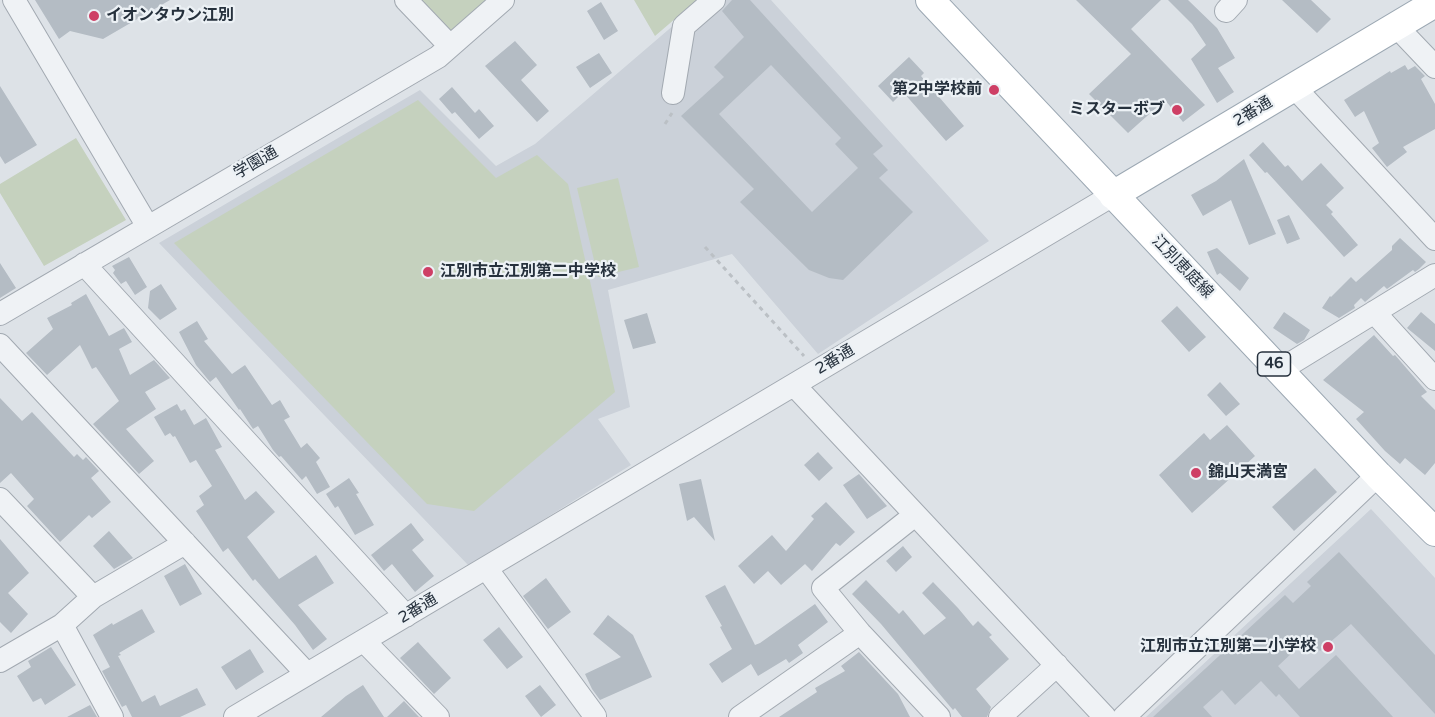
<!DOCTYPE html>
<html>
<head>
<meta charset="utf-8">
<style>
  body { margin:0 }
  canvas { display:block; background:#dde2e7 }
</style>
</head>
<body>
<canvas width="1435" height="717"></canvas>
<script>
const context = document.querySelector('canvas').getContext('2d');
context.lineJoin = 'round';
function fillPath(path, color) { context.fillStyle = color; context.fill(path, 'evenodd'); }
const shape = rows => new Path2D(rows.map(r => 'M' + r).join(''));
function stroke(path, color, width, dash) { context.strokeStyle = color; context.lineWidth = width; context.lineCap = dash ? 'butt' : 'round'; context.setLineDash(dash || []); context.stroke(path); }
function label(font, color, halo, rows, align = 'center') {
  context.font = font + ' "Varela Round","Noto Sans JP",sans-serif'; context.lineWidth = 4.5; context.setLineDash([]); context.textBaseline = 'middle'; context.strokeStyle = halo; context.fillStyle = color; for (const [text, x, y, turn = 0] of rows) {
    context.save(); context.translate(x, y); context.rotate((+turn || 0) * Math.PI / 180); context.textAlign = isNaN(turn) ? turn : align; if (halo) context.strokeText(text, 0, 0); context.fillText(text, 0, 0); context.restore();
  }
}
fillPath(shape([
  [703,0,771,0,989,241,818,354,732,254,608,290,630,407,598,419,631,465,469,566,159,243,420,90,496,166,535,144],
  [1371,509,1435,578,1435,717,1146,717]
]), '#cbd1d9');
fillPath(shape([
  [413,0,492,0,445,36],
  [634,0,697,0,655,36],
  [418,100,496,178,537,155,568,184,615,392,474,511,427,504,174,243],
  [76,138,126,220,44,266,0,193,0,184],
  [618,178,639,267,598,277,577,188]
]), '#c5d1be');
fillPath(shape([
  [35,0,170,0,103,39,70,31,59,39],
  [732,0,750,0,883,146,873,154,888,170,879,178,913,212,843,280,829,278,809,270,740,202,754,189,681,116,724,77,714,67,744,37,722,11],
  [771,65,841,138,835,144,858,168,812,212,719,114],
  [1076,0,1161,0,1131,29,1205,105,1183,122,1165,100,1128,133,1089,94,1131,54],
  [1168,0,1188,0,1217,28,1235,58,1218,68,1234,92,1217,103,1191,59,1206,45,1192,24],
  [1282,0,1311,0,1331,19,1317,33],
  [601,2,618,31,604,40,587,11],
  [515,41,537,65,521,80,549,111,537,122,485,66],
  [599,53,612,73,590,88,576,67],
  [909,57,924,73,921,76,964,126,946,141,903,92,893,102,878,86],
  [1405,65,1408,70,1415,66,1425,76,1421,79,1435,104,1435,129,1403,147,1407,152,1387,167,1372,148,1379,143,1364,111,1355,117,1344,100,1390,71,1391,73],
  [0,86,37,145,5,164,0,156],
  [452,87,475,113,479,109,494,126,479,139,455,112,452,114,439,99],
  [1263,142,1285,167,1288,165,1302,181,1321,163,1344,188,1326,205,1333,212,1331,214,1358,245,1344,257,1267,172,1265,173,1249,155],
  [1244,159,1276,234,1249,245,1231,200,1203,216,1191,195,1216,181],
  [1289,215,1300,239,1287,244,1277,220],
  [1400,238,1426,262,1419,269,1415,272,1413,270,1387,289,1384,286,1365,302,1361,298,1354,305,1355,308,1339,318,1322,308,1330,296,1331,297,1351,277,1356,282,1392,250,1392,246],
  [1217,248,1249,278,1240,291,1220,273,1217,275,1207,252],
  [129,257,147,287,135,295,126,281,121,284,113,273,115,270,112,266],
  [0,263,16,288,0,298],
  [161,284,177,309,160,320,148,308,150,291],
  [86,294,109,336,124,328,132,342,119,349,130,375,154,360,170,378,145,392,156,409,126,429,154,461,139,474,93,424,119,401,96,367,92,369,80,345,47,375,26,353,53,329,47,318,72,305,71,303],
  [1177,306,1206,337,1189,352,1161,321],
  [1284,312,1310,330,1304,340,1297,344,1273,328],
  [1421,312,1435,324,1435,351,1407,328],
  [647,313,656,343,633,349,624,320],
  [197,321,208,339,204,341,232,374,245,365,272,405,280,400,290,417,284,420,301,448,307,443,320,458,316,462,330,487,317,494,306,476,302,480,281,456,279,457,273,450,258,426,253,429,251,426,240,409,239,410,216,377,210,382,196,365,179,332],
  [1374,335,1393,356,1395,355,1427,392,1421,396,1435,410,1435,463,1425,475,1405,458,1400,464,1385,451,1356,419,1364,412,1323,380],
  [1220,382,1240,404,1226,416,1207,395],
  [0,398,22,421,32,412,74,457,77,454,83,460,86,457,99,471,91,478,111,502,92,518,89,515,60,542,27,506,34,499,11,473,0,483],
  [177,404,181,411,185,409,194,425,206,418,222,447,215,450,245,500,256,491,275,512,247,537,279,579,316,555,334,583,298,605,327,639,313,650,295,625,255,579,253,581,228,548,223,552,196,511,204,505,199,496,212,486,196,460,190,463,175,436,173,437,170,433,165,436,154,417],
  [1227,425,1255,456,1192,513,1159,475,1204,433,1210,440],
  [818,452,833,468,819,481,804,465],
  [1315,468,1337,492,1294,531,1272,507],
  [859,474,887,506,867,519,843,485],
  [349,478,359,493,356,494,374,525,355,535,338,506,335,508,326,494],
  [701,479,715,541,694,517,687,521,679,484],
  [826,502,855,532,840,546,836,543,812,571,805,564,781,585,768,571,754,584,738,566,772,535,786,551,814,519,811,516],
  [411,523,424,540,412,550,434,576,415,592,392,564,384,571,371,555],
  [109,531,133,558,114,569,93,546],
  [0,539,29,573,8,593,28,614,11,633,0,622],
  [903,546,912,557,896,572,886,561],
  [1339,552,1435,655,1435,714,1351,624,1320,651,1308,638,1278,666,1299,689,1336,655,1393,717,1300,717,1279,694,1276,697,1261,681,1235,705,1222,690,1203,707,1212,717,1153,717,1285,595,1293,603,1311,586,1307,582],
  [185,564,202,594,180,606,164,576],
  [546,578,571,612,548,629,523,596],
  [866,580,899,614,903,610,924,635,946,618,922,593,933,582,958,608,973,626,978,621,992,635,989,637,1009,659,976,689,991,707,987,717,962,717,955,708,953,710,881,624,852,594],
  [725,585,755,645,760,643,815,604,828,622,798,645,803,653,789,663,786,659,758,676,751,664,722,683,709,664,732,649,720,627,722,626,705,596],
  [142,609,155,632,119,653,121,655,118,656,142,702,155,695,160,706,197,688,206,705,180,717,132,717,126,705,122,707,102,671,110,667,93,635,112,623,113,625],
  [608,615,633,635,652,677,600,700,592,689,585,674,621,657,593,634],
  [499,627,523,657,507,669,483,640],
  [418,642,451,678,434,694,400,658],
  [51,647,76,685,45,705,41,698,33,702,17,676,31,667,28,661],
  [250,649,264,672,236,690,221,667],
  [859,652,898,694,910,717,779,717,817,692,815,688,845,671,841,666],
  [363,685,384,717,321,717,346,696],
  [540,685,556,705,541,717,525,696],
  [404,701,419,717,387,717],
  [90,705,97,717,67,717]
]), '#b4bcc4');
const minor = shape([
  [14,0,148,227],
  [406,0,450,46],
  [1226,11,1236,0],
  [1396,26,1435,67],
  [1294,87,1435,239],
  [673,93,684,26,714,0],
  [84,264,406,616],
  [1374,312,1435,379],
  [0,314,438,57,503,0],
  [0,345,307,674],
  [1280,370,1435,275],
  [794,385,1105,717],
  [0,499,93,597],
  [915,515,823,588,860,633,939,717],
  [486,568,595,716,593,717],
  [62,625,112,717],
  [364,641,438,717],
  [0,661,62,625,93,597,185,543],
  [235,717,1113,195],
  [740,717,860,633],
  [1000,717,1057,665],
  [1124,717,1378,475]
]);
const major = shape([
  [930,0,1378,475,1435,532],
  [1113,195,1435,3]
]);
stroke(minor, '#a2a9b1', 24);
stroke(major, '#9ca8b3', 30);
stroke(shape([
  [665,124,672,113],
  [705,247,804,356]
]), '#bbc0c5', 3, [4.5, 4.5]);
stroke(minor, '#eff2f5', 22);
stroke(major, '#fff', 28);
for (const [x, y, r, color] of [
  [94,16,6,"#ce3f65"],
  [994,90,6,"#ce3f65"],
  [1177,110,6,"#ce3f65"],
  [428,272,6,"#ce3f65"],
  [1196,473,6,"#ce3f65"],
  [1328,647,6,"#ce3f65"]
]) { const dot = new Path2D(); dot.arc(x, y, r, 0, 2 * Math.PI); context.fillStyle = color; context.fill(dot); stroke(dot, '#ecf1f5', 2); }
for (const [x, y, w] of [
  [1274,364,33]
]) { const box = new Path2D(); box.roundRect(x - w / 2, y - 12, w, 24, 4.5); context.fillStyle = '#ecf1f5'; context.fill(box); stroke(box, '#26313d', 1.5); }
label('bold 15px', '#26313d', null, [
  ["46",1274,364]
]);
label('bold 16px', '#26313d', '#ecf1f5', [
  ["イオンタウン江別",106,16],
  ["第2中学校前",982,90,"right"],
  ["ミスターボブ",1165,110,"right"],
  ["江別市立江別第二中学校",440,272],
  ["錦山天満宮",1208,473],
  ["江別市立江別第二小学校",1316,647,"right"]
], 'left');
label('16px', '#26313d', '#ecf1f5', [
  ["2番通",1253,112,-31],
  ["学園通",256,163,-30],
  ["江別恵庭線",1182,267,46],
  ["2番通",835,360,-31],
  ["2番通",418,609,-31]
]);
</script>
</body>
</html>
